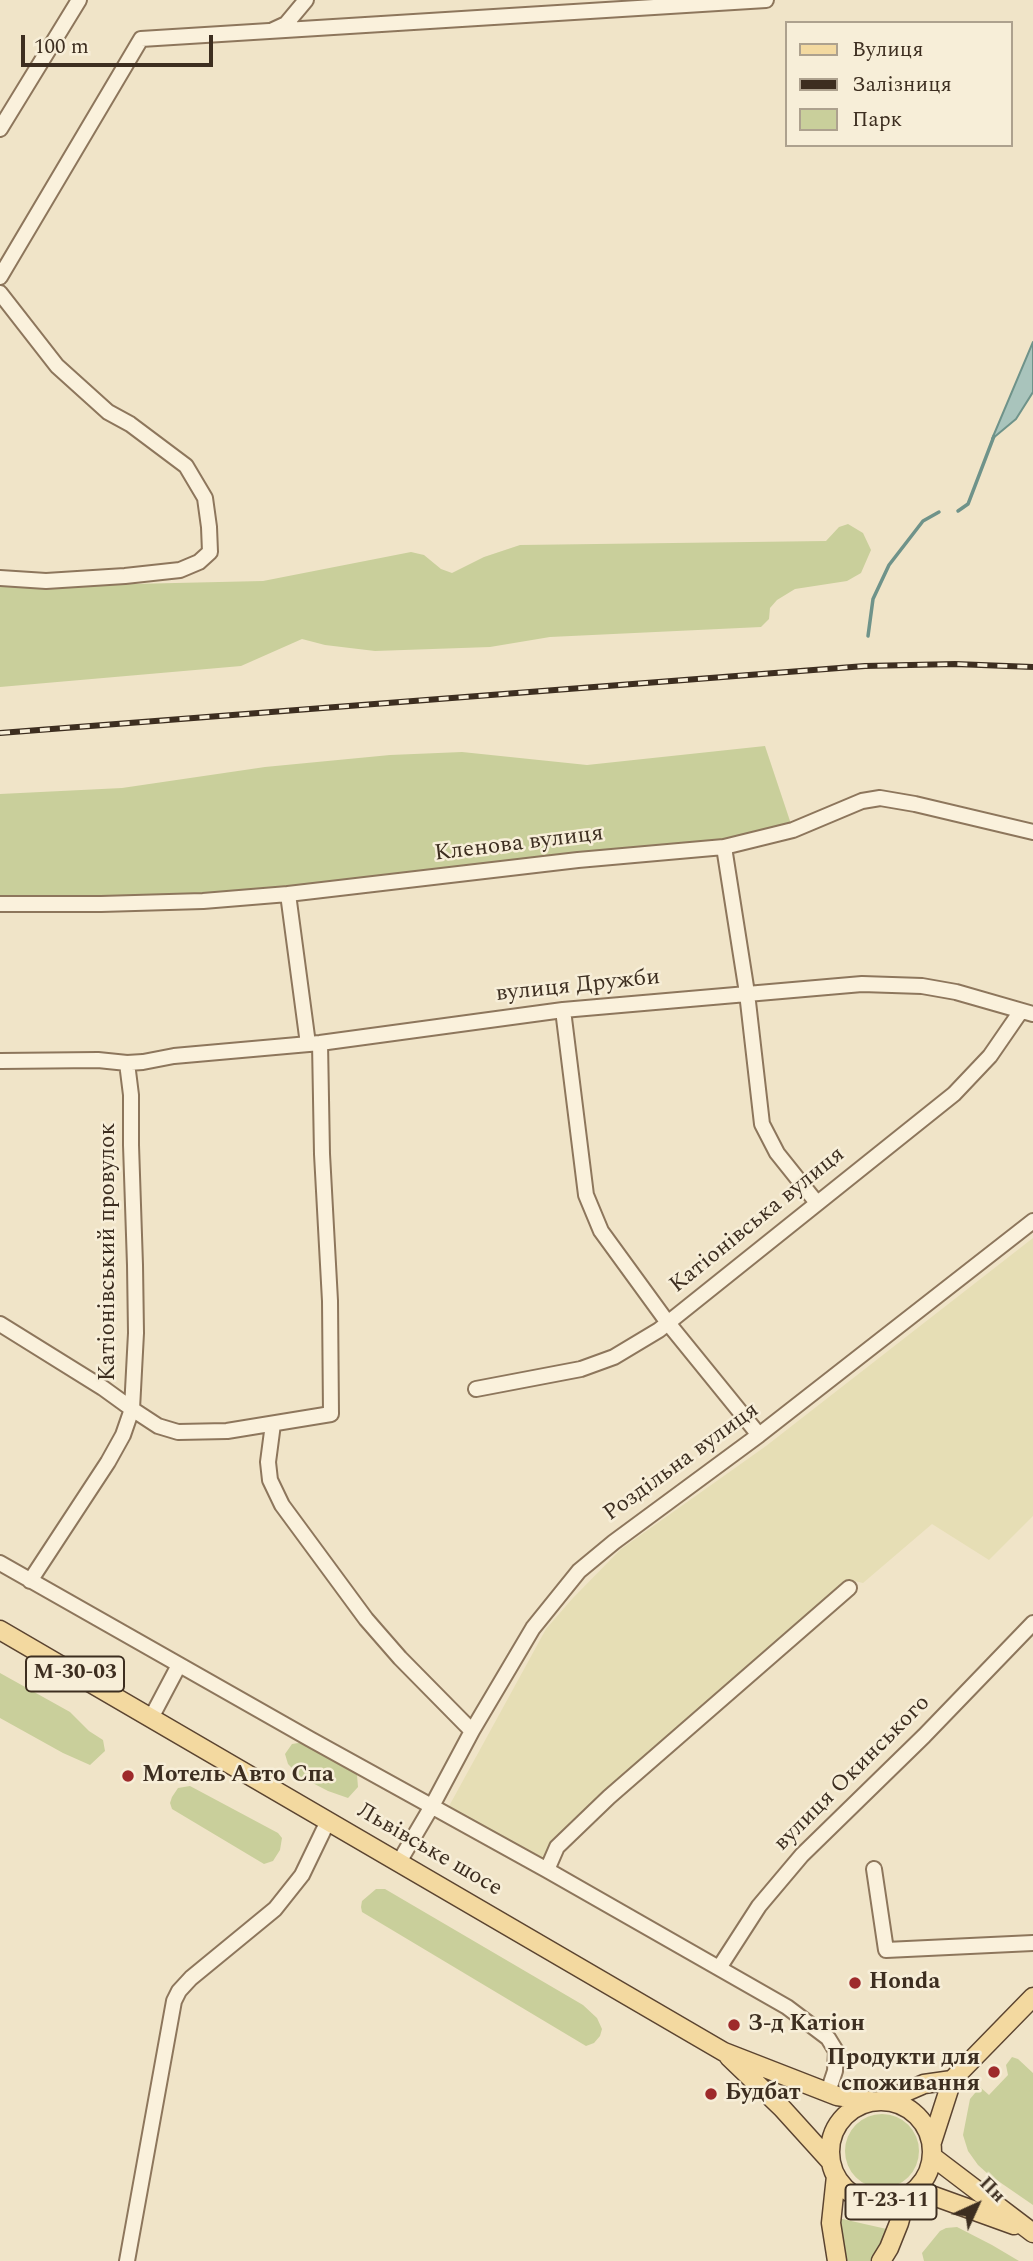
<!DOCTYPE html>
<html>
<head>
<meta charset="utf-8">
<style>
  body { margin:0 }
  #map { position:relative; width:1033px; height:2261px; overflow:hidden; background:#f0e4c8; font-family:Spectral,serif }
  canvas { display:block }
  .legend { position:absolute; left:785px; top:21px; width:228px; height:126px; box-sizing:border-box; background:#f7eed8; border:2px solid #ada18e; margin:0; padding:9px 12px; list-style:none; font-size:21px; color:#3d2e20 }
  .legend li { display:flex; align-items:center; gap:14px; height:35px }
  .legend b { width:35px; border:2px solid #ada18e }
  .north { position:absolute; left:942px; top:2170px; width:70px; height:70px; -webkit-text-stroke:5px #f7eed8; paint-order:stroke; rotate:45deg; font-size:19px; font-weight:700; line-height:28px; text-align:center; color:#3d2e20 }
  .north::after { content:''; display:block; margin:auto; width:24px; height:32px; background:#3d2e20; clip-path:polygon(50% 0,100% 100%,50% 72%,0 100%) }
  .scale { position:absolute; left:21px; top:35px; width:192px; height:32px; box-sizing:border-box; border:4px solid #3d2e20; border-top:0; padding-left:9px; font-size:21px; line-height:24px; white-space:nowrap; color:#3d2e20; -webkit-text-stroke:5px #f7eed8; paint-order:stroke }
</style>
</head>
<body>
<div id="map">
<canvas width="1033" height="2261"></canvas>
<ul class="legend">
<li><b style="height:9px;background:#f3d9a0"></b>Вулиця</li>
<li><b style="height:9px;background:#3d2e20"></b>Залізниця</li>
<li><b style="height:19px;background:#c9cf9b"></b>Парк</li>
</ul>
<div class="north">Пн</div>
<div class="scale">100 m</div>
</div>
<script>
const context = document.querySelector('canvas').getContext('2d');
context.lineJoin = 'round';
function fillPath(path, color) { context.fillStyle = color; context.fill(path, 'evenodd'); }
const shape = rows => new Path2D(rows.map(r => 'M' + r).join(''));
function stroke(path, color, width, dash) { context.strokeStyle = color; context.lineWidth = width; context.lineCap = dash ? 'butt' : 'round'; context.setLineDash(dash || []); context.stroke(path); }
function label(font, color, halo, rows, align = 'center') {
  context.font = font + ' Spectral,serif'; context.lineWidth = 5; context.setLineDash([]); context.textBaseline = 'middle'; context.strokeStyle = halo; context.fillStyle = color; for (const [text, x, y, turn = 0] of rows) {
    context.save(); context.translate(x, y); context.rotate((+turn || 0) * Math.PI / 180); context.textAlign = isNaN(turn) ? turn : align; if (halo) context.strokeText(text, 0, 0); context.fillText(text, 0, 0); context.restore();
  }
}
fillPath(shape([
  [1033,1238,1033,1516,989,1560,932,1524,863,1583,850,1580,551,1844,545,1865,448,1808,546,1629,572,1599,621,1549,766,1446]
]), '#e6deb5');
fillPath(shape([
  [848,524,863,533,871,550,861,573,847,581,795,589,777,600,770,608,769,619,761,627,550,637,490,647,375,651,325,645,302,639,241,666,0,687,0,587,263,581,411,552,424,555,441,569,452,573,484,557,520,545,826,541,839,527],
  [765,746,793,830,724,847,288,894,0,904,0,794,122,788,265,767,390,755,462,752,587,765],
  [0,1673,70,1712,89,1731,103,1740,105,1751,90,1765,63,1753,0,1718],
  [305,1742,338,1759,357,1775,358,1787,348,1798,328,1791,301,1777,288,1764,285,1754,292,1744],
  [190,1786,278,1833,282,1838,280,1850,273,1861,264,1864,172,1809,170,1803,172,1797,178,1788],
  [376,1889,385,1889,583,2005,597,2018,602,2029,600,2036,594,2043,586,2046,362,1912,361,1907,362,1901],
  [1012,2057,1018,2059,1033,2073,1033,2205,988,2174,978,2165,968,2151,963,2135,970,2099,980,2087,989,2095,1008,2075,1006,2065],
  '845 2151a37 37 0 1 1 74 0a37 37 0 1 1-74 0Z',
  [838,2218,891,2230,870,2261,845,2261],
  [957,2227,992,2245,1019,2261,924,2261,922,2253,940,2231,946,2228]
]), '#c9cf9b');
const water = shape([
  [1033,342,1033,392,1016,419,992,439,1033,342]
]);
fillPath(water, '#a9c4bc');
stroke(water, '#6f938a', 2);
stroke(shape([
  [958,511,968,504,994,436],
  [868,636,873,599,889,565,923,521,939,512]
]), '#6f938a', 3.5);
const minor = shape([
  [273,30,286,24,306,0],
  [0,129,79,0],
  [0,277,141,39,766,0],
  [0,293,57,366,108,412,130,424,186,466,205,498,209,527,210,552,199,562,180,570,125,576,46,581,0,578],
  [724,847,747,993,762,1124,777,1153,817,1203],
  [288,894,308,1044],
  [0,904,101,904,203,901,288,894,578,860,724,847,793,830,862,801,880,798,915,804,1033,832],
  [563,1010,586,1195,601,1231,668,1323,759,1435],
  [320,1043,322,1154,330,1301,331,1414,227,1431,178,1432,158,1426,132,1409,136,1333,135,1265,131,1145,131,1095,127,1063,143,1062,174,1056,320,1043,563,1010,862,984,922,986,956,992,1033,1014],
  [0,1061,98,1060,127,1063],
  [0,1324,103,1388,132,1409,123,1435,108,1462,30,1581],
  [476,1389,581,1369,614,1357,659,1330,954,1094,990,1056,1021,1011],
  [273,1424,268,1462,270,1480,282,1505,366,1619,400,1658,472,1731],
  [0,1563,310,1739,547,1870,787,2007,828,2038,836,2051,835,2071,828,2092],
  [151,1718,179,1665],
  [399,1862,432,1806,472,1731,533,1628,579,1571,614,1542,759,1435,1033,1221],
  [874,1869,886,1950,1033,1943],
  [547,1870,557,1847,609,1797,849,1588],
  [719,1968,759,1906,802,1855,924,1736,1033,1623],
  [127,2261,174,2001,179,1991,191,1978,275,1909,302,1875,328,1821]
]);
const major = shape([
  [0,1630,724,2052,837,2096,871,2101],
  [729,2057,782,2108,830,2161],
  [887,2100,924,2084,952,2080],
  '830 2152a51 51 0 1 1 102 0a51 51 0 1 1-102 0Z',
  [932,2142,952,2080,1033,1997],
  [933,2157,1033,2233],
  [836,2176,831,2223,837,2261],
  [917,2190,1014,2225],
  [881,2261,889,2248,899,2223,906,2197]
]);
stroke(minor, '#8d765c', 18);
stroke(major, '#5b4430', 21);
stroke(minor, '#faf1dc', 14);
stroke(major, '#f3d9a0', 18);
const rail = shape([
  [0,733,865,666,955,664,1033,667]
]);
stroke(rail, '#3d2e20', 6);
stroke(rail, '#f7eed8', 3.5, [10]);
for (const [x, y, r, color] of [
  [128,1776,7,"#9e2a2b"],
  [855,1983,7,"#9e2a2b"],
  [734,2025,7,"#9e2a2b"],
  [994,2072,7,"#9e2a2b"],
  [711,2094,7,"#9e2a2b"]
]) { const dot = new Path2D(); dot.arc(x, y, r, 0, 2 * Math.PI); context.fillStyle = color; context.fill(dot); stroke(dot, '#f7eed8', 2.5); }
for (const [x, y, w] of [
  [75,1674,98],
  [891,2202,91]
]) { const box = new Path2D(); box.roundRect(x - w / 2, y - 17.5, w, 35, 5); context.fillStyle = '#f7eed8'; context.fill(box); stroke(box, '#3d2e20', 2); }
label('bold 21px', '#3d2e20', null, [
  ["М-30-03",75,1674],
  ["Т-23-11",891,2202]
]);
label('23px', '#3d2e20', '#f7eed8', [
  ["Кленова вулиця",519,845,-7],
  ["вулиця Дружби",578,987,-6],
  ["Катіонівська вулиця",758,1221,-39],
  ["Катіонівський провулок",109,1252,-90],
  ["Роздільна вулиця",682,1463,-36],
  ["вулиця Окинського",853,1774,-45],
  ["Львівське шосе",429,1851,30]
]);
label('bold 23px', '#3d2e20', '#f7eed8', [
  ["Мотель Авто Спа",142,1776],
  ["Honda",869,1983],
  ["З-д Катіон",748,2025],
  ["Продукти для",980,2059,"right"],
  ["споживання",980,2085,"right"],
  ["Будбат",725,2094]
], 'left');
</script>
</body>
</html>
